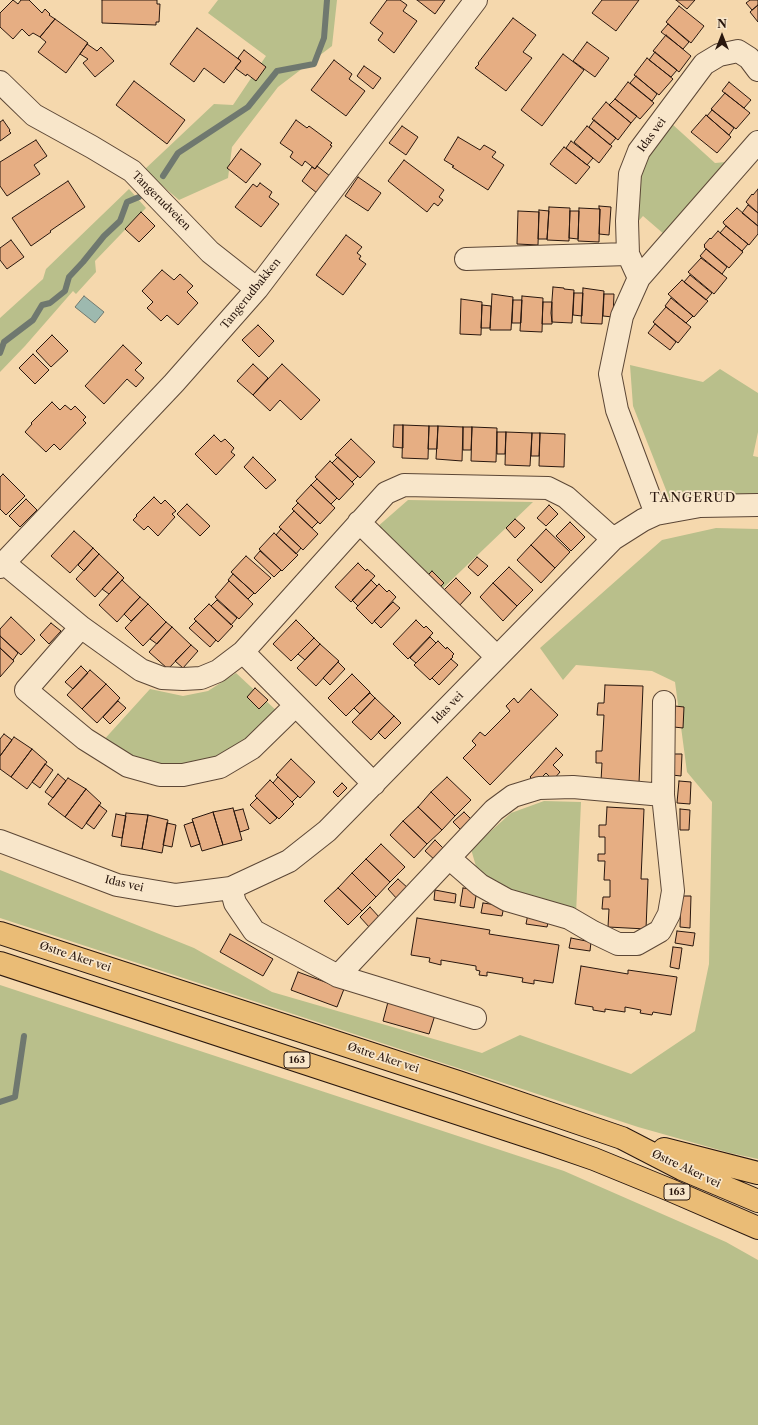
<!DOCTYPE html>
<html>
<head>
<meta charset="utf-8">
<style>
  body { margin:0 }
  #map { position:relative; width:758px; height:1425px; overflow:hidden; background:#f5d8ad; font-family:"Libre Caslon Text",serif }
  canvas { display:block }
  .north { position:absolute; left:702px; top:16px; width:40px; height:40px; -webkit-text-stroke:3px #f8e6ca; paint-order:stroke; rotate:0deg; font-size:11px; font-weight:700; line-height:16px; text-align:center; color:#29170e }
  .north::after { content:''; display:block; margin:auto; width:14px; height:18px; background:#29170e; clip-path:polygon(50% 0,100% 100%,50% 72%,0 100%) }
</style>
</head>
<body>
<div id="map">
<canvas width="758" height="1425"></canvas>
<div class="north">N</div>
</div>
<script>
const context = document.querySelector('canvas').getContext('2d');
context.lineJoin = 'round';
function fillPath(path, color) { context.fillStyle = color; context.fill(path, 'evenodd'); }
const shape = rows => new Path2D(rows.map(r => 'M' + r).join(''));
function stroke(path, color, width, dash) { context.strokeStyle = color; context.lineWidth = width; context.lineCap = dash ? 'butt' : 'round'; context.setLineDash(dash || []); context.stroke(path); }
function label(font, color, halo, rows, align = 'center') {
  context.font = font + ' "Libre Caslon Text",serif'; context.lineWidth = 3.5; context.setLineDash([]); context.textBaseline = 'middle'; context.strokeStyle = halo; context.fillStyle = color; for (const [text, x, y, turn = 0] of rows) {
    context.save(); context.translate(x, y); context.rotate((+turn || 0) * Math.PI / 180); context.textAlign = isNaN(turn) ? turn : align; if (halo) context.strokeText(text, 0, 0); context.fillText(text, 0, 0); context.restore();
  }
}
fillPath(shape([
  [218,0,337,0,332,46,278,87,232,147,228,178,179,200,144,170,214,104,233,105,266,56,208,13],
  [672,124,715,163,726,162,665,235,643,216,634,226,638,165],
  [129,189,146,208,95,261,96,272,76,294,73,291,25,346,0,372,0,318,43,279,46,269],
  [630,365,703,382,720,369,758,393,758,432,753,456,758,457,758,495,693,495,670,500,633,406],
  [408,500,533,502,440,591,376,528],
  [716,528,758,529,758,1159,730,1153,638,1127,0,918,0,870,194,948,272,992,482,1053,520,1035,631,1074,695,1031,709,964,712,802,687,772,675,682,652,671,576,665,563,680,540,648,662,540],
  [236,673,279,713,218,762,158,769,101,743,150,689,183,696,208,691],
  [544,801,581,802,576,914,510,894,477,870,471,849,511,813],
  [0,985,564,1171,726,1242,758,1260,758,1425,0,1425]
]), '#b9bf8b');
const water = shape([
  [84,296,104,312,95,323,75,307,84,296]
]);
fillPath(water, '#9db9af');
stroke(water, '#6f786f', 1);
stroke(shape([
  [163,176,178,153,248,107,277,71,314,64,324,38,327,0],
  [0,353,4,342,33,320,42,305,50,303,65,291,69,277,83,262,104,236,120,221,127,202,139,197],
  [0,1102,15,1097,24,1036]
]), '#6f786f', 6);
const building = shape([
  [13,0,18,4,21,0,29,0,42,13,45,9,50,14,49,15,55,19,40,37,33,33,29,36,22,29,13,39,0,27,0,13,13,0],
  [102,0,157,0,157,4,160,4,159,22,156,22,156,25,102,23,102,0],
  [387,0,400,0,407,5,403,11,417,21,394,53,378,40,383,33,370,23,387,0],
  [417,0,445,0,435,14,417,0],
  [602,0,639,0,616,31,592,13,602,0],
  [676,0,695,0,687,9,676,0],
  [750,0,758,0,758,5,752,10,746,3,750,0],
  [758,5,758,22,750,12,758,5],
  [679,6,704,26,691,43,666,22,679,6],
  [513,18,536,35,523,52,532,58,506,91,475,68,479,64,478,63,513,18],
  [55,19,88,43,66,73,38,52,46,42,40,37,55,19],
  [668,24,689,42,683,49,661,32,668,24],
  [197,28,241,61,224,83,204,68,194,82,170,64,197,28],
  [666,35,691,56,679,72,653,51,666,35],
  [587,42,609,58,595,77,573,61,587,42],
  [87,44,97,51,101,47,114,61,95,77,83,63,88,59,80,54,87,44],
  [244,50,266,67,256,81,247,74,246,76,235,68,241,61,238,58,244,50],
  [655,52,677,70,671,77,649,60,655,52],
  [563,54,584,70,542,126,521,110,563,54],
  [647,58,673,79,659,95,634,75,647,58],
  [334,60,352,74,349,79,365,91,346,116,311,90,334,60],
  [364,66,381,78,373,89,357,76,364,66],
  [636,76,657,94,652,101,630,83,636,76],
  [134,81,185,120,167,144,116,105,134,81],
  [628,82,654,103,640,119,615,99,628,82],
  [729,82,751,100,744,108,722,91,729,82],
  [725,93,750,113,736,129,711,109,725,93],
  [615,99,637,116,631,123,609,105,615,99],
  [606,102,631,123,618,140,592,119,606,102],
  [712,110,734,128,729,135,707,116,712,110],
  [706,115,731,137,717,153,691,132,706,115],
  [3,120,10,130,9,131,11,133,0,141,0,122,3,120],
  [296,120,307,128,309,126,332,143,330,145,332,146,315,169,305,161,302,166,290,157,293,152,280,143,296,120],
  [594,120,616,138,610,145,589,127,594,120],
  [402,126,418,137,406,155,389,143,402,126],
  [587,126,612,146,599,163,574,142,587,126],
  [458,137,480,150,484,145,496,152,492,157,504,165,488,190,452,167,454,166,444,160,458,137],
  [36,140,47,156,34,165,40,174,7,196,0,186,0,162,36,140],
  [571,141,593,158,587,165,566,148,571,141],
  [564,147,590,167,576,184,550,164,564,147],
  [241,149,261,164,246,183,227,168,241,149],
  [404,160,444,190,439,197,443,200,438,206,434,203,427,212,388,181,404,160],
  [317,166,330,176,317,193,302,181,312,167,315,169,317,166],
  [358,177,381,193,368,211,345,196,358,177],
  [68,181,85,207,50,231,51,232,31,246,12,218,68,181],
  [260,183,272,192,269,197,279,204,261,227,235,207,253,184,257,187,260,183],
  [758,189,758,213,746,202,752,194,753,195,758,189],
  [748,205,758,213,758,226,742,213,748,205],
  [599,206,611,207,609,235,599,234,600,209,599,209,599,206],
  [549,207,570,208,569,241,547,240,549,207],
  [579,208,600,209,599,242,578,241,579,208],
  [737,208,758,226,758,234,749,245,724,224,723,222,737,208],
  [539,210,549,211,547,239,538,239,539,210],
  [518,211,539,212,538,245,517,244,518,211],
  [570,211,579,211,578,239,569,238,570,211],
  [141,212,155,226,139,242,125,229,141,212],
  [726,226,748,244,742,251,720,233,726,226],
  [718,231,743,252,729,268,704,247,705,246,704,245,710,238,711,239,718,231],
  [346,235,362,247,357,253,361,256,359,259,366,264,343,295,316,275,346,235],
  [11,240,24,257,7,269,0,260,0,248,11,240],
  [706,249,727,267,722,274,700,256,706,249],
  [701,258,727,278,714,294,688,272,701,258],
  [162,270,174,280,180,274,193,286,187,292,198,303,178,325,167,315,161,321,147,308,153,302,142,291,162,270],
  [690,275,712,293,706,300,684,282,690,275],
  [682,280,708,301,694,317,668,294,682,280],
  [553,287,564,288,564,289,574,290,572,323,552,322,551,313,553,287],
  [583,288,604,291,602,324,581,323,583,288],
  [574,293,583,293,582,316,573,315,574,293],
  [492,294,513,297,511,330,490,330,492,294],
  [604,294,614,294,613,317,603,316,604,294],
  [522,296,543,298,542,332,520,331,522,296],
  [671,298,693,316,686,323,665,306,671,298],
  [461,299,482,302,481,335,460,334,461,299],
  [513,300,522,300,521,323,512,323,513,300],
  [543,302,552,302,552,324,542,324,543,302],
  [482,305,491,306,490,328,481,328,482,305],
  [666,307,691,327,678,343,653,322,666,307],
  [655,324,676,342,670,350,648,333,655,324],
  [258,325,274,341,259,357,242,340,258,325],
  [52,335,68,351,51,367,36,351,52,335],
  [123,345,142,363,135,370,144,378,136,387,127,379,104,404,85,386,123,345],
  [33,354,49,370,35,384,19,368,33,354],
  [253,364,268,378,253,395,237,381,253,364],
  [282,364,320,400,301,420,280,400,270,411,253,395,282,364],
  [52,402,60,410,65,405,71,410,75,406,86,417,83,420,86,423,60,450,54,444,46,452,25,432,32,424,31,423,52,402],
  [394,425,403,425,403,448,393,447,394,425],
  [403,425,429,426,428,459,402,458,403,425],
  [429,426,438,426,437,449,428,449,429,426],
  [438,426,463,427,462,461,436,459,438,426],
  [463,427,472,427,471,450,463,450,463,427],
  [472,427,497,428,496,462,471,461,472,427],
  [497,432,506,432,505,454,497,454,497,432],
  [506,432,532,433,530,466,505,465,506,432],
  [532,433,540,433,539,456,531,456,532,433],
  [540,433,565,434,564,467,539,466,540,433],
  [214,435,221,442,225,439,234,448,231,452,235,455,216,475,195,454,214,435],
  [351,439,375,462,360,478,335,455,351,439],
  [253,457,276,480,266,489,244,467,253,457],
  [338,457,358,476,352,482,332,463,338,457],
  [330,461,354,484,339,500,315,477,330,461],
  [3,474,25,496,6,515,0,509,0,477,3,474],
  [317,479,337,498,331,504,311,485,317,479],
  [311,485,335,508,320,524,296,501,311,485],
  [154,497,161,504,165,500,176,511,172,514,175,517,158,536,148,526,144,530,133,520,137,516,136,515,154,497],
  [26,499,37,510,20,527,9,516,26,499],
  [298,503,318,522,312,528,292,509,298,503],
  [187,504,210,526,200,536,177,514,187,504],
  [549,505,558,514,546,526,537,518,549,505],
  [294,511,318,534,303,550,279,527,294,511],
  [515,519,525,528,515,538,506,528,515,519],
  [570,522,585,537,571,551,556,536,570,522],
  [281,529,301,548,296,554,276,535,281,529],
  [546,529,570,552,555,568,531,545,546,529],
  [74,531,93,548,70,573,51,556,74,531],
  [274,533,298,555,282,571,259,549,274,533],
  [531,545,555,568,541,583,517,560,531,545],
  [93,548,99,554,84,571,78,565,93,548],
  [260,551,281,570,274,577,254,558,260,551],
  [99,554,118,572,95,597,76,579,99,554],
  [246,556,271,578,255,594,231,572,246,556],
  [477,557,488,566,478,576,468,567,477,557],
  [358,563,366,571,367,569,375,576,351,602,335,587,358,563],
  [509,567,533,590,517,606,493,583,509,567],
  [432,571,444,583,435,592,423,580,432,571],
  [118,572,124,578,109,594,102,589,118,572],
  [233,574,254,593,248,599,228,580,233,574],
  [456,578,471,593,458,607,442,592,456,578],
  [122,580,140,597,117,622,99,605,122,580],
  [371,580,377,586,358,606,352,600,371,580],
  [229,581,253,604,239,619,215,597,229,581],
  [493,583,517,606,503,621,480,597,493,583],
  [379,584,387,592,389,590,396,597,372,624,356,608,379,584],
  [140,597,148,604,131,621,124,614,140,597],
  [217,600,237,618,231,625,211,606,217,600],
  [393,602,400,608,381,628,374,621,393,602],
  [148,604,166,622,143,646,125,628,148,604],
  [209,604,233,626,218,642,194,619,209,604],
  [11,617,35,640,21,655,0,636,0,629,11,617],
  [296,620,314,638,291,661,273,644,296,620],
  [416,620,424,628,426,626,433,633,408,659,393,644,416,620],
  [196,621,216,640,210,647,189,628,196,621],
  [166,622,172,627,157,644,150,639,166,622],
  [51,623,61,631,49,644,40,635,51,623],
  [172,627,191,645,168,669,149,652,172,627],
  [0,636,18,653,13,660,0,648,0,636],
  [430,637,436,643,416,663,410,658,430,637],
  [314,638,320,644,305,660,298,654,314,638],
  [438,641,446,649,447,647,454,654,452,656,453,657,430,680,414,665,438,641],
  [320,644,339,661,316,686,297,668,320,644],
  [191,645,198,651,183,668,175,661,191,645],
  [0,648,14,661,0,677,0,648],
  [451,659,458,665,439,685,432,678,451,659],
  [338,662,345,669,330,685,323,678,338,662],
  [81,666,88,673,73,689,65,682,81,666],
  [90,670,106,684,82,709,67,695,90,670],
  [352,674,370,692,346,716,328,698,352,674],
  [106,684,120,698,97,723,82,709,106,684],
  [605,685,643,686,639,783,601,781,602,763,596,763,596,751,602,751,604,715,597,715,598,703,604,703,605,685],
  [255,688,268,700,259,709,247,697,255,688],
  [531,689,558,715,490,785,463,758,476,745,472,741,480,732,485,736,510,711,506,706,514,698,518,703,531,689],
  [370,693,375,698,360,714,354,708,370,693],
  [375,698,394,716,371,740,352,722,375,698],
  [118,701,126,708,110,724,103,717,118,701],
  [675,706,684,707,683,728,674,727,675,706],
  [394,716,401,723,385,739,378,732,394,716],
  [4,734,12,740,0,756,0,739,4,734],
  [14,737,32,749,11,777,0,769,0,756,14,737],
  [556,748,563,755,553,765,560,772,553,780,546,773,536,783,530,777,556,748],
  [32,749,47,762,27,789,11,777,32,749],
  [673,754,682,754,681,776,672,775,673,754],
  [291,759,315,782,300,798,276,775,291,759],
  [45,764,53,770,40,788,32,782,45,764],
  [58,774,66,781,53,798,45,792,58,774],
  [278,777,298,796,292,802,273,783,278,777],
  [447,777,471,800,455,816,431,792,447,777],
  [68,778,86,789,65,817,48,804,68,778],
  [270,780,294,804,279,819,255,796,270,780],
  [679,781,691,782,690,804,677,803,679,781],
  [342,783,347,788,338,797,333,792,342,783],
  [86,789,101,803,82,829,65,817,86,789],
  [431,792,455,816,442,830,418,807,431,792],
  [257,798,277,818,270,824,250,805,257,798],
  [99,805,107,811,94,829,86,823,99,805],
  [418,807,442,830,427,844,403,821,418,807],
  [607,807,644,809,641,879,648,879,646,929,608,927,609,909,602,909,603,897,610,897,610,880,604,880,605,861,598,861,598,854,605,854,605,837,599,837,599,825,606,825,607,807],
  [233,808,242,840,223,845,213,812,233,808],
  [243,809,249,829,240,832,234,811,243,809],
  [680,809,690,810,689,830,680,830,680,809],
  [213,812,223,845,202,851,192,819,213,812],
  [464,812,474,822,463,832,453,822,464,812],
  [126,813,148,815,142,849,121,846,126,813],
  [116,814,126,816,122,838,112,836,116,814],
  [148,815,168,820,162,853,142,849,148,815],
  [403,821,427,844,414,858,390,835,403,821],
  [193,822,200,844,191,847,184,825,193,822],
  [167,823,176,825,172,847,163,845,167,823],
  [435,840,446,851,436,861,425,851,435,840],
  [381,844,405,867,390,882,366,859,381,844],
  [366,859,390,882,376,897,352,873,366,859],
  [352,873,376,897,362,911,338,888,352,873],
  [398,879,409,889,398,900,388,889,398,879],
  [338,888,362,911,348,925,324,901,338,888],
  [463,888,477,890,474,908,460,906,463,888],
  [435,890,456,894,455,903,434,900,435,890],
  [681,896,691,896,690,928,680,927,681,896],
  [483,903,504,906,502,916,481,913,483,903],
  [370,907,380,918,370,928,360,917,370,907],
  [528,914,549,918,547,927,526,924,528,914],
  [417,918,490,930,489,934,559,945,553,983,534,980,534,984,522,982,523,978,487,972,487,976,479,975,480,971,476,970,476,966,441,960,441,965,429,962,430,958,411,955,417,918],
  [677,931,695,933,693,946,675,943,677,931],
  [230,934,273,959,263,976,220,952,230,934],
  [571,938,591,942,590,951,569,948,571,938],
  [673,947,682,948,679,969,670,967,673,947],
  [581,966,628,974,628,970,677,977,671,1015,653,1012,652,1015,640,1013,641,1010,625,1007,625,1012,605,1009,605,1012,593,1010,593,1007,575,1004,581,966],
  [298,972,344,989,337,1007,291,990,298,972],
  [388,1002,435,1015,429,1034,383,1021,388,1002]
]);
fillPath(building, '#e6ae83');
stroke(building, '#29170e', 1);
const minor = shape([
  [0,82,34,115,92,147,132,171,210,252,257,289],
  [466,259,628,254],
  [639,278,628,254,627,221,630,174,639,151,704,64,719,55,738,51,749,58,758,70],
  [656,514,617,410,610,374,622,316,639,278,758,142],
  [359,522,497,657],
  [4,563,81,627,141,670,162,678,183,679,201,678,218,671,243,652],
  [0,567,174,383,257,289,476,0],
  [81,627,26,690,85,739,128,766,160,775,183,775,220,767,252,748,295,706],
  [374,784,243,652,386,493,404,485,548,488,566,497,613,539],
  [0,841,117,885,176,895,231,888,289,861,327,831,613,539,643,520,656,514,700,506,758,505],
  [449,858,480,885,507,900,569,918,593,932,618,944,637,944,660,931,669,914,673,891,663,795,664,702],
  [231,888,235,903,254,931,338,976,475,1018],
  [338,976,494,810,513,796,539,788,573,787,663,795]
]);
const highway = shape([
  [0,933,458,1082,622,1138,682,1169,758,1201],
  [0,963,548,1143,594,1159,670,1190,758,1228],
  [664,1149,758,1173]
]);
stroke(minor, '#5c4736', 24);
stroke(highway, '#29170e', 24);
stroke(minor, '#f8e6ca', 22);
stroke(highway, '#eabc76', 22);
for (const [x, y, w] of [
  [297,1060,26],
  [677,1192,26]
]) { const box = new Path2D(); box.roundRect(x - w / 2, y - 8, w, 16, 3); context.fillStyle = '#f8e6ca'; context.fill(box); stroke(box, '#29170e', 1); }
label('bold 10px', '#29170e', null, [
  ["163",297,1060],
  ["163",677,1192]
]);
label('11px', '#29170e', '#f8e6ca', [
  ["Idas vei",652,135,-54],
  ["Tangerudveien",161,201,45],
  ["Tangerudbakken",251,294,-51],
  ["Idas vei",448,708,-46],
  ["Idas vei",124,884,13],
  ["Østre Aker vei",75,957,18],
  ["Østre Aker vei",383,1058,18],
  ["Østre Aker vei",686,1169,25]
]);
context.letterSpacing = '1px';
label('13px', '#29170e', '#f8e6ca', [
  ["TANGERUD",693,498]
]);
context.letterSpacing = '0px';
</script>
</body>
</html>
